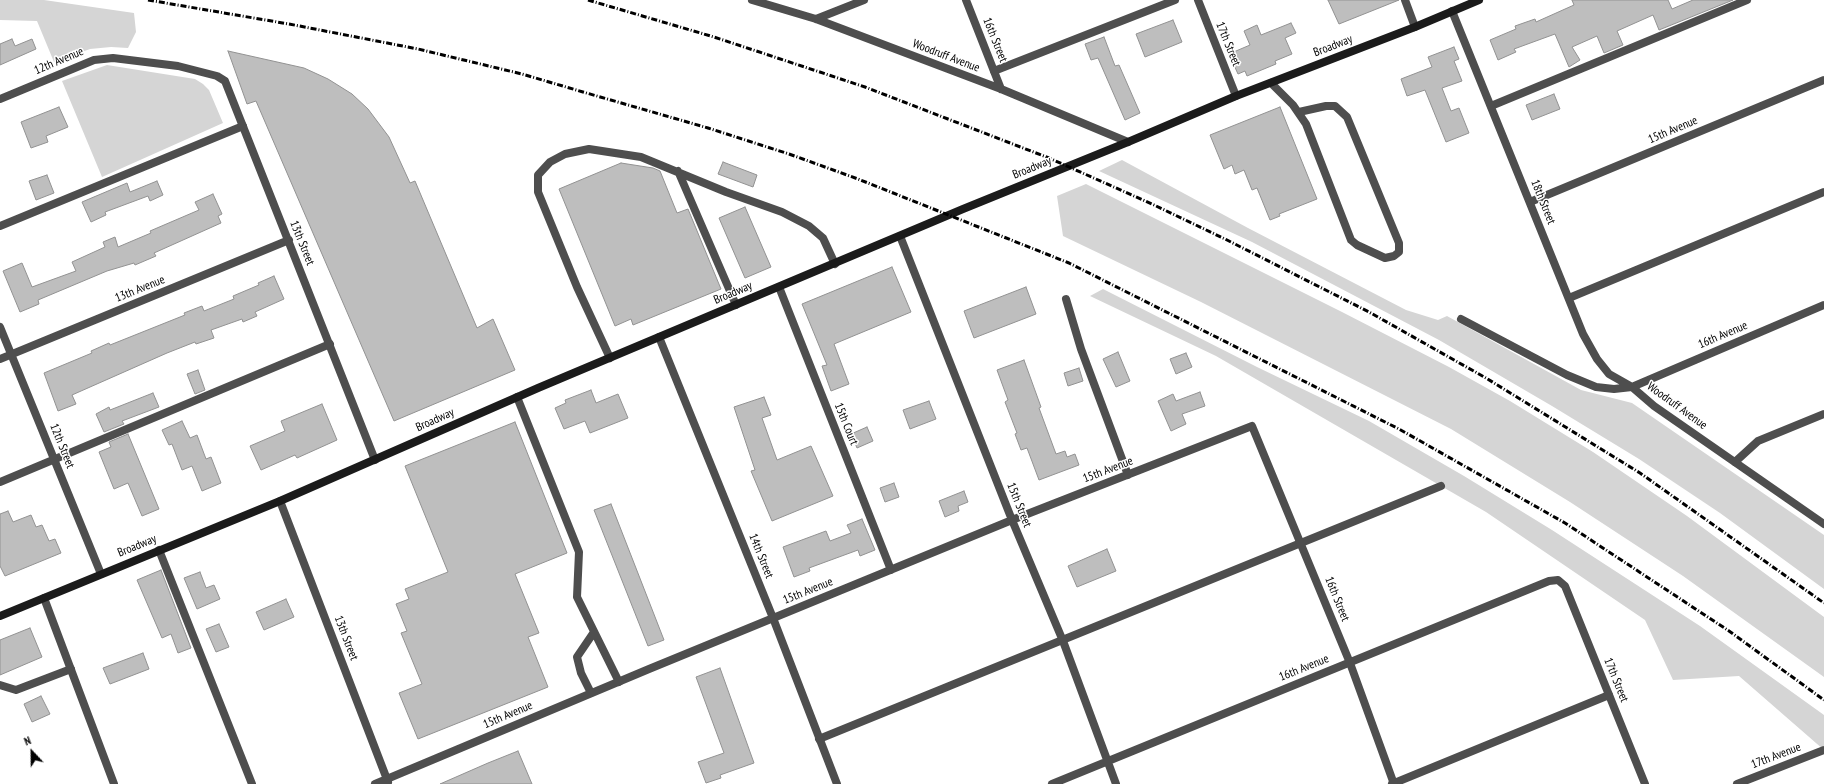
<!DOCTYPE html>
<html>
<head>
<meta charset="utf-8">
<style>
  body { margin:0 }
  #map { position:relative; width:1824px; height:784px; overflow:hidden; background:#fff; font-family:"PT Sans Narrow",sans-serif }
  canvas { display:block }
  .north { position:absolute; left:12px; top:732px; width:40px; height:40px; -webkit-text-stroke:3px #fff; paint-order:stroke; rotate:338deg; font-size:11px; font-weight:700; line-height:16px; text-align:center; color:#000 }
  .north::after { content:''; display:block; margin:auto; width:14px; height:18px; background:#000; clip-path:polygon(50% 0,100% 100%,50% 72%,0 100%) }
</style>
</head>
<body>
<div id="map">
<canvas width="1824" height="784"></canvas>
<div class="north">N</div>
</div>
<script>
const context = document.querySelector('canvas').getContext('2d');
context.lineJoin = 'round';
function fillPath(path, color) { context.fillStyle = color; context.fill(path, 'evenodd'); }
const shape = rows => new Path2D(rows.map(r => 'M' + r).join(''));
function stroke(path, color, width, dash) { context.strokeStyle = color; context.lineWidth = width; context.lineCap = dash ? 'butt' : 'round'; context.setLineDash(dash || []); context.stroke(path); }
function label(font, color, halo, rows, align = 'center') {
  context.font = font + ' "PT Sans Narrow",sans-serif'; context.lineWidth = 3; context.setLineDash([]); context.textBaseline = 'middle'; context.strokeStyle = halo; context.fillStyle = color; for (const [text, x, y, turn = 0] of rows) {
    context.save(); context.translate(x, y); context.rotate((+turn || 0) * Math.PI / 180); context.textAlign = isNaN(turn) ? turn : align; if (halo) context.strokeText(text, 0, 0); context.fillText(text, 0, 0); context.restore();
  }
}
fillPath(shape([
  [0,0,44,0,134,13,136,32,128,48,111,47,90,49,54,62,37,21,0,20],
  [107,65,195,79,203,84,209,90,223,123,102,177,62,81],
  [1122,160,1248,228,1406,310,1438,320,1447,316,1581,390,1632,403,1824,535,1824,589,1720,513,1639,459,1552,406,1439,340,1252,242,1099,171],
  [1086,184,1342,312,1449,367,1510,401,1593,452,1687,516,1824,617,1824,677,1683,576,1570,502,1451,429,1201,302,1063,236,1057,196],
  [1103,289,1257,367,1369,421,1464,476,1552,530,1700,626,1824,715,1824,750,1739,676,1673,680,1645,620,1486,512,1216,356,1090,296]
]), '#d5d5d5');
const building = shape([
  [1328,0,1399,0,1339,24,1328,0],
  [1572,0,1668,0,1672,9,1693,0,1733,0,1659,30,1653,15,1617,31,1623,45,1604,53,1597,36,1572,47,1580,60,1569,67,1555,34,1514,49,1516,52,1498,60,1490,40,1516,29,1515,26,1535,19,1536,22,1574,5,1572,0],
  [1173,20,1182,42,1145,57,1136,34,1173,20],
  [1291,23,1296,33,1285,38,1292,54,1275,61,1276,64,1247,76,1245,71,1238,74,1229,54,1250,45,1244,31,1257,25,1261,35,1291,23],
  [1104,37,1115,66,1119,65,1140,113,1125,120,1098,58,1091,60,1085,44,1104,37],
  [12,39,15,46,32,39,36,49,0,65,0,44,12,39],
  [1454,47,1459,59,1454,61,1462,81,1442,88,1451,111,1459,108,1469,133,1446,142,1425,90,1407,96,1401,79,1432,67,1428,57,1454,47],
  [228,51,304,68,328,79,352,94,368,109,389,137,410,183,415,181,477,328,493,319,515,370,394,421,256,101,247,104,228,51],
  [1554,94,1560,109,1532,120,1526,105,1554,94],
  [59,107,68,127,46,136,48,142,31,148,21,122,59,107],
  [1280,107,1317,199,1279,214,1280,216,1270,220,1257,188,1252,190,1244,170,1235,174,1232,165,1224,169,1210,135,1280,107],
  [723,162,757,175,753,187,718,174,723,162],
  [621,163,653,168,660,171,677,213,688,209,721,289,633,325,631,319,615,326,559,189,621,163],
  [47,175,54,193,36,200,29,181,47,175],
  [157,181,163,195,150,201,148,196,105,212,106,215,91,222,82,202,127,183,130,192,157,181],
  [213,194,222,214,218,216,221,223,154,253,156,256,135,265,134,263,107,271,38,300,39,304,20,312,3,271,22,263,32,287,76,271,72,262,105,247,103,242,115,237,118,247,151,233,150,231,199,210,195,202,213,194],
  [745,207,771,267,745,278,719,218,745,207],
  [892,267,911,312,834,344,849,384,831,391,822,366,827,365,802,304,892,267],
  [274,276,284,299,255,312,257,316,243,322,242,319,211,330,214,338,196,344,195,342,167,353,72,395,76,404,58,411,44,373,92,353,91,351,109,343,110,345,185,315,184,313,202,306,204,311,234,299,233,296,259,285,258,283,274,276],
  [1026,287,1036,314,974,338,964,311,1026,287],
  [1118,352,1130,381,1116,387,1103,359,1118,352],
  [1186,353,1192,367,1176,374,1170,359,1186,353],
  [1024,360,1041,407,1039,408,1056,454,1065,451,1067,457,1075,454,1079,465,1039,480,1027,448,1021,450,1015,434,1017,433,1005,402,1008,400,997,370,1024,360],
  [1079,368,1083,381,1068,386,1064,373,1079,368],
  [198,370,205,390,195,394,187,374,198,370],
  [591,390,596,403,618,394,628,418,590,433,585,421,564,429,555,408,566,403,565,400,591,390],
  [1200,392,1205,406,1182,414,1186,424,1171,431,1158,401,1173,394,1176,401,1200,392],
  [153,393,159,407,122,421,124,424,104,432,96,414,109,407,110,410,153,393],
  [764,397,771,415,762,418,777,460,811,446,833,496,772,521,751,471,755,470,734,407,764,397],
  [929,401,936,419,910,429,903,410,929,401],
  [322,404,337,440,297,458,295,455,261,470,250,446,285,431,281,421,322,404],
  [182,421,190,438,197,435,206,459,211,457,221,483,202,491,192,466,182,470,172,444,169,445,162,430,182,421],
  [515,422,567,553,515,574,539,633,528,637,548,687,418,739,399,693,422,684,401,633,407,631,396,604,409,599,405,589,448,572,405,466,515,422],
  [867,427,873,441,857,448,851,434,867,427],
  [128,434,159,509,142,516,128,483,114,489,99,452,111,447,109,442,128,434],
  [894,483,899,497,885,502,880,488,894,483],
  [964,491,968,502,958,506,959,511,945,517,939,501,964,491],
  [611,504,664,640,648,646,594,510,611,504],
  [8,511,13,522,31,515,36,527,42,525,49,541,55,539,61,553,5,576,0,566,0,514,8,511],
  [862,519,875,550,860,556,858,550,809,568,810,571,794,577,783,547,826,531,830,541,851,533,847,525,862,519],
  [1107,549,1116,571,1077,587,1068,566,1107,549],
  [161,570,191,648,178,653,171,634,162,638,137,580,161,570],
  [200,572,206,588,214,585,220,599,197,609,184,578,200,572],
  [286,599,294,617,264,630,256,612,286,599],
  [219,624,229,647,216,652,206,629,219,624],
  [30,628,42,657,0,675,0,640,30,628],
  [143,653,149,669,110,684,103,668,143,653],
  [720,668,754,763,720,775,721,778,706,783,698,762,724,753,696,677,720,668],
  [41,696,50,714,32,722,24,704,41,696],
  [518,751,532,784,440,784,488,763,518,751]
]);
fillPath(building, '#bebebe');
stroke(building, '#929292', 1);
stroke(shape([
  [994,71,1175,0],
  [1271,83,1293,105,1306,124,1351,240,1357,245,1385,258,1394,256,1399,252,1399,243,1347,117,1335,106,1326,106,1299,112],
  [1491,106,1747,0],
  [678,171,736,305],
  [0,226,243,126],
  [1569,298,1824,192],
  [610,358,577,287,538,192,538,175,550,162,565,154,589,149,641,157,726,192,782,212,809,226,823,238,835,264],
  [517,397,579,552,577,597,619,682],
  [1735,462,1758,441,1824,414],
  [0,482,330,344],
  [159,550,252,784],
  [0,685,16,690,71,669],
  [591,693,581,673,577,657,594,632],
  [819,739,1441,486],
  [1392,784,1609,695]
]), '#4e4e4e', 8);
stroke(shape([
  [752,0,816,19,1001,89,1128,142],
  [966,0,1001,89],
  [1198,0,1236,96],
  [1405,0,1415,27],
  [1452,11,1583,334,1597,359,1609,374,1632,387,1824,305],
  [816,19,864,0],
  [0,99,94,60,113,58,178,66,217,76,225,81,375,460],
  [1530,202,1824,80],
  [900,236,1012,520,1063,641,1116,784],
  [779,287,891,570],
  [1066,299,1081,349,1128,475],
  [1461,319,1567,375,1596,387,1614,389,1632,387,1654,406,1824,524],
  [0,327,101,574],
  [659,337,773,618,837,784],
  [0,359,289,240],
  [280,501,388,782],
  [44,598,114,784],
  [375,784,649,669,1012,520,1252,426,1350,663,1394,784],
  [1052,784,1549,581,1558,580,1565,586,1645,784],
  [1737,784,1824,750]
]), '#4e4e4e', 8);
stroke(shape([
  [0,616,280,501,538,388,963,209,1128,142,1236,96,1415,27,1479,0]
]), '#1b1b1b', 8);
stroke(shape([
  [148,0,289,24,418,49,522,74,583,92,708,128,789,154,858,179,1069,263,1399,429,1565,523,1729,631,1824,700],
  [588,0,714,37,865,87,1049,158,1154,205,1225,239,1369,312,1486,378,1640,473,1824,603]
]), '#000', 3, [6, 2, 1, 2]);
label('12px', '#000', '#fff', [
  ["16th Street",995,40,68],
  ["17th Street",1228,44,68],
  ["Broadway",1333,46,-21],
  ["Woodruff Avenue",946,56,21],
  ["12th Avenue",59,61,-23],
  ["15th Avenue",1673,130,-23],
  ["Broadway",1032,168,-22],
  ["18th Street",1543,202,68],
  ["13th Street",302,243,68],
  ["13th Avenue",140,289,-22],
  ["Broadway",733,293,-23],
  ["16th Avenue",1723,335,-23],
  ["Woodruff Avenue",1677,406,36],
  ["Broadway",435,420,-24],
  ["15th Court",846,424,68],
  ["12th Street",62,446,68],
  ["15th Avenue",1108,470,-21],
  ["15th Street",1019,505,68],
  ["Broadway",137,546,-22],
  ["14th Street",761,556,68],
  ["15th Avenue",808,591,-22],
  ["16th Street",1337,599,68],
  ["13th Street",346,638,69],
  ["16th Avenue",1304,668,-22],
  ["17th Street",1616,680,68],
  ["15th Avenue",508,715,-23],
  ["17th Avenue",1776,756,-21]
]);
</script>
</body>
</html>
